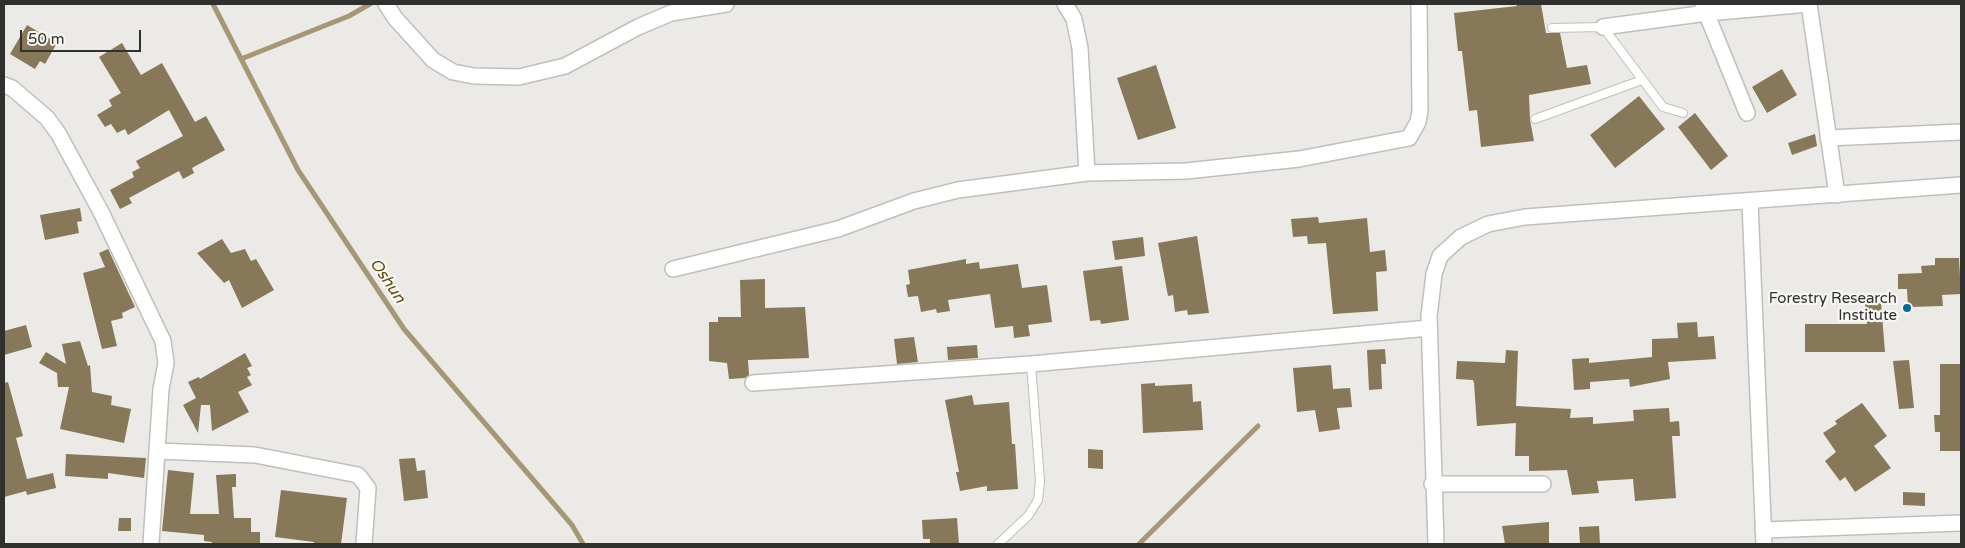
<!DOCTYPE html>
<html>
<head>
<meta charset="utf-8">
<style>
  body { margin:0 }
  #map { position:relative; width:1965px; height:548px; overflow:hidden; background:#ebeae6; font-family:"Varela Round",sans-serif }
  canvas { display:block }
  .frame { position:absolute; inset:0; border:5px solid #30302e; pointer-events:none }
  .scale { position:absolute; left:20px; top:30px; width:121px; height:22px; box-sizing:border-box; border:2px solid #30302e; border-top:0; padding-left:6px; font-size:15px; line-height:18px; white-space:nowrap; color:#30302e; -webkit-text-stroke:4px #f8f7f3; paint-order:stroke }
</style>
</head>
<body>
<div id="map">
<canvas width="1965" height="548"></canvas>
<div class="frame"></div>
<div class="scale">50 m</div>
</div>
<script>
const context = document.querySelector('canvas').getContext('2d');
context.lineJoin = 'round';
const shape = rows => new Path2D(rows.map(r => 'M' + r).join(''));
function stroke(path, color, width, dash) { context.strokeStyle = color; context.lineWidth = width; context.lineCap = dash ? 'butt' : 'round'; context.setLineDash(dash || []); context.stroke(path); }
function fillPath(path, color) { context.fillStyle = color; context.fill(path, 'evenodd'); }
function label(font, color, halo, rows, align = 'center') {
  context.font = font + ' "Varela Round",sans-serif'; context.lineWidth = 4.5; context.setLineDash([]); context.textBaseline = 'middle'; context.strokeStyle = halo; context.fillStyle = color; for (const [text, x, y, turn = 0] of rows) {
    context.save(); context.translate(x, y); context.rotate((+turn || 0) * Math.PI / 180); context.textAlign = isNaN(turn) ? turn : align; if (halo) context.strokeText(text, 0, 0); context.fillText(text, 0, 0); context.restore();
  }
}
stroke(shape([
  [213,4,298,170,404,329,572,525,583,544],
  [241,59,349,16,370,4],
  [1139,544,1258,426]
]), '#a69877', 5);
fillPath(shape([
  [1516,4,1541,4,1546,33,1560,33,1567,68,1587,65,1591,84,1529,95,1530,120,1534,141,1481,147,1477,110,1469,111,1462,51,1458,51,1454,13,1517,6],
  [27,25,57,43,45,64,40,61,35,69,10,54],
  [122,43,141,75,162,63,195,122,206,116,225,150,192,168,194,173,183,179,179,171,129,198,132,203,120,209,110,190,134,177,132,172,140,168,136,161,183,136,169,110,128,135,125,129,117,133,111,124,105,127,97,115,112,106,109,100,121,93,99,57],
  [1156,65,1176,128,1138,140,1117,78],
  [1782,69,1797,95,1767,113,1752,87],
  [1639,96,1665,129,1615,168,1590,135],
  [1695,113,1728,156,1711,170,1678,127],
  [1815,134,1817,146,1792,155,1788,143],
  [80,208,82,221,77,222,79,233,45,240,40,215],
  [1318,217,1319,223,1367,218,1370,252,1385,250,1387,271,1376,272,1378,311,1333,314,1326,243,1308,244,1307,236,1293,237,1291,219],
  [1197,236,1209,313,1188,315,1187,310,1175,312,1173,295,1168,296,1158,243],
  [1143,237,1145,256,1115,260,1112,241],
  [222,239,231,253,245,249,251,261,256,259,274,290,242,308,229,280,224,283,197,253],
  [108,249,135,307,122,313,123,318,111,321,117,346,102,349,83,273,105,267,99,253],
  [1935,258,1959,258,1961,294,1942,295,1943,306,1908,307,1907,289,1898,289,1898,274,1922,273,1921,266,1935,265],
  [966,259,966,264,979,262,980,269,1018,264,1022,288,1047,285,1052,322,1028,325,1030,336,1014,338,1013,326,995,328,990,294,948,300,950,311,937,313,936,309,921,312,918,296,908,297,906,285,910,284,908,270],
  [1122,266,1129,320,1101,324,1100,320,1090,321,1083,271],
  [765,279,765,308,805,307,809,358,748,360,749,375,745,378,729,379,727,363,709,361,709,322,718,322,718,317,741,317,740,280],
  [1881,303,1885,352,1805,352,1805,324,1867,324,1865,304],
  [1697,322,1698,337,1714,336,1716,359,1668,362,1670,379,1630,387,1629,379,1590,382,1590,389,1574,390,1572,359,1589,358,1589,363,1652,357,1652,339,1678,338,1677,323],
  [26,325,32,347,4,355,4,331],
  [914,337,918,362,897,364,894,339],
  [80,341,88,366,90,365,92,392,112,396,111,405,131,409,124,443,60,429,69,387,58,387,57,373,39,363,46,352,66,364,62,344],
  [977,345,978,358,948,360,947,347],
  [1385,349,1386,364,1381,364,1382,389,1369,390,1367,350],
  [1506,350,1518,351,1516,406,1571,409,1570,418,1593,417,1593,424,1634,421,1633,410,1669,408,1670,422,1679,421,1680,436,1672,436,1676,498,1635,501,1633,479,1597,481,1599,493,1572,495,1567,470,1529,471,1529,456,1515,456,1516,423,1477,426,1474,383,1473,380,1456,379,1457,361,1505,363],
  [245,353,252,366,247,368,251,375,247,377,252,385,238,392,249,412,212,431,210,405,201,405,198,433,183,405,196,398,188,382,199,377,200,379],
  [1909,360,1914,408,1899,409,1893,361],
  [1940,364,1961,364,1961,451,1940,451,1940,432,1935,432,1934,415,1940,415],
  [1331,365,1333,389,1350,388,1352,407,1337,408,1340,429,1319,432,1315,410,1297,412,1293,368],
  [8,382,23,436,16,438,27,479,53,473,56,488,27,495,26,491,4,497,4,383],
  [1155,383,1155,386,1192,384,1193,402,1201,401,1203,430,1143,433,1141,384],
  [972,395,974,405,1009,402,1012,444,1015,444,1018,489,987,491,987,486,960,491,956,472,959,472,945,400],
  [1862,403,1887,436,1874,446,1891,468,1855,492,1845,477,1840,481,1825,461,1836,452,1823,433,1837,424,1835,421],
  [1088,449,1103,450,1103,469,1088,468],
  [66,454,146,458,144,478,108,473,108,479,65,476],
  [415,458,417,471,425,470,428,498,404,501,399,459],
  [168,470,194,473,190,514,219,514,216,475,236,474,236,487,232,487,234,518,251,518,251,532,260,532,260,544,212,544,212,542,204,541,204,535,162,531],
  [281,490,347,498,341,544,314,544,314,542,275,537],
  [1903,492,1925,493,1925,506,1903,505],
  [119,518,131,518,131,531,118,531],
  [957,518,959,544,930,544,930,539,923,539,922,520],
  [1549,522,1549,544,1505,544,1502,526],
  [1599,526,1600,544,1580,544,1579,527]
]), '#867858');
const service = shape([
  [1552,28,1603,27,1663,107,1683,113],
  [1535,119,1642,80],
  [998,544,1028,516,1038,500,1040,481,1031,364]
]);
const minor = shape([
  [386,4,395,18,433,60,453,72,474,76,519,77,565,66,638,27,671,13,726,4],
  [1065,4,1074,19,1080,48,1087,173],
  [1809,4,1837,195],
  [1703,5,1747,113],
  [1603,27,1707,13,1809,4],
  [4,85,12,88,47,118,58,133,101,212,163,341,166,363,161,389,151,544],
  [1828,138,1961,132],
  [1750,202,1764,544],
  [673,269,838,229,914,201,958,190,1087,173,1186,171,1299,159,1409,138,1418,122,1420,111,1419,4],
  [753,383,1031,364,1429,328],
  [158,451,255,455,358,475,368,488,364,544],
  [1432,484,1543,484],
  [1763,530,1961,523],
  [1436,544,1429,316,1434,274,1440,256,1461,237,1488,224,1525,217,1961,185]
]);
stroke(service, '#c1bfbc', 10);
stroke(minor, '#c1bfbc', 18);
stroke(service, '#fff', 8);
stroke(minor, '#fff', 15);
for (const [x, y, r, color] of [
  [1907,308,5,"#046997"]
]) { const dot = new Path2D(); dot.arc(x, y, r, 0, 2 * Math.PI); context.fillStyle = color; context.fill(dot); stroke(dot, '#f8f7f3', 2); }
label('15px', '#30302e', '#f8f7f3', [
  ["Forestry Research",1897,299],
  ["Institute",1897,316]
], 'right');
label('italic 16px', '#614c10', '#f8f7f3', [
  ["Oshun",387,281,56]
]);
</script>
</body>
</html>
